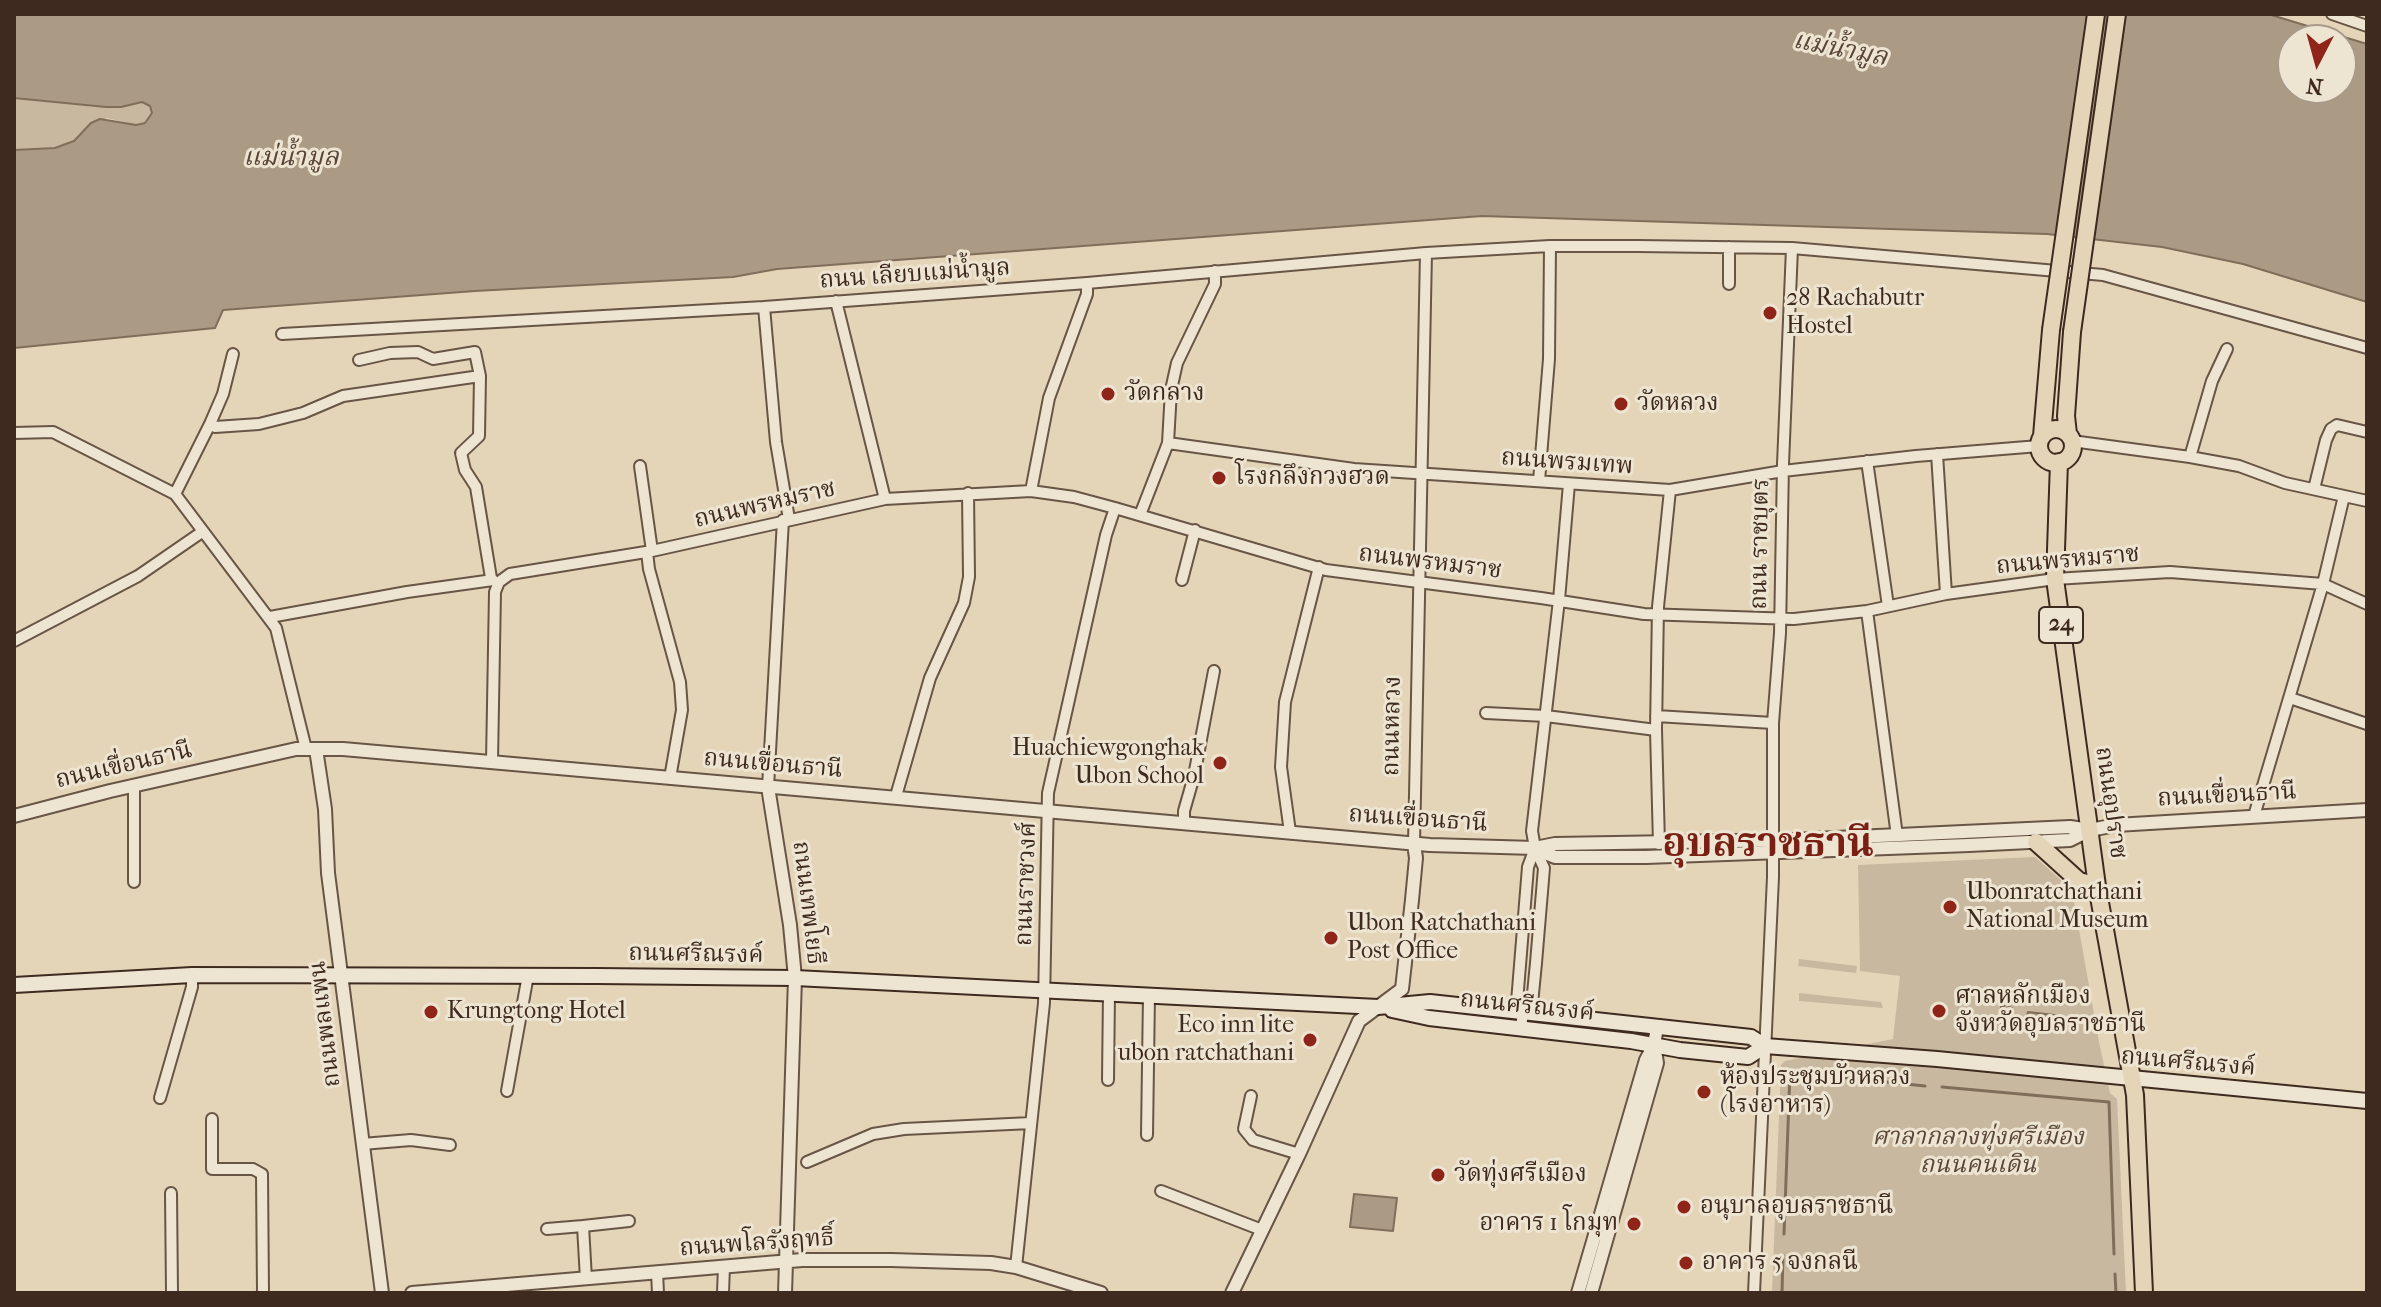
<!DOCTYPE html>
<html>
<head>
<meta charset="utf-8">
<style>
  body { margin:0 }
  #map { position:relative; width:2381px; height:1307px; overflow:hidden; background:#e4d5b9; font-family:"IM FELL French Canon",serif }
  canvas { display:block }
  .frame { position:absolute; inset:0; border:16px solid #3e2a1e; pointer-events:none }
  .north { position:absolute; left:2277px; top:24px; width:80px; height:80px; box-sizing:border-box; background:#ede4d2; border:2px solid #a79a8a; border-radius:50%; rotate:186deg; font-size:22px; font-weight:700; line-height:32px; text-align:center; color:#3e2a1e }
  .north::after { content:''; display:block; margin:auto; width:28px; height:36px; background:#8f2418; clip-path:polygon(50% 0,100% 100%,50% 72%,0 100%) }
</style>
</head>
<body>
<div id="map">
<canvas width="2381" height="1307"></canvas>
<div class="frame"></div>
<div class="north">N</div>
</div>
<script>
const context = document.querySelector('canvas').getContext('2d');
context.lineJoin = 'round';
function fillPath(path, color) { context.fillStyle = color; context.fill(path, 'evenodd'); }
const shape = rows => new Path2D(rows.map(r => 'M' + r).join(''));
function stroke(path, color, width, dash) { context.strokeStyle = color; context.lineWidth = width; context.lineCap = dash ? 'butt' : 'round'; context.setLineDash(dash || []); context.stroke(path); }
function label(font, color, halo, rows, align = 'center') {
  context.font = font + ' "IM FELL French Canon","Noto Serif Thai",serif'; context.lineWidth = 6; context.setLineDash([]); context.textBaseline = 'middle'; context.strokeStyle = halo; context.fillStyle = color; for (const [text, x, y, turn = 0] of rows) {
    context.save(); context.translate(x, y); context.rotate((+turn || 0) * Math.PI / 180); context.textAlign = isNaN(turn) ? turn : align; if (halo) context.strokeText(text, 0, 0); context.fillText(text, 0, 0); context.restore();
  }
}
fillPath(shape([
  [14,98,121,107,142,102,150,106,152,113,145,123,136,125,107,118,87,128,74,141,55,148,14,150],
  [2035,857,2072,890,2099,1042,2110,1093,2117,1099,2126,1293,1772,1293,1781,1065,1785,1061,1893,1039,1900,976,1860,971,1858,865],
  [1799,959,1857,966,1856,973,1798,966],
  [1799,993,1881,1002,1883,1008,1799,1001]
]), '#c8b89f');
const water = shape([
  [14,14,2268,14,2367,44,2367,302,2243,264,2162,247,2047,234,1482,216,777,269,733,277,475,291,223,310,215,328,14,348,14,150,55,148,74,141,91,123,100,119,136,125,145,123,152,113,150,106,142,102,121,107,106,107,14,98,14,14],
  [2293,40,2341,40,2341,88,2293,88,2293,40],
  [2005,1001,2010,1002,2009,1007,2012,1008,2008,1029,2001,1029,2002,1023,2000,1023,2001,1006,2004,1006,2005,1001],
  [2028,1012,2063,1016,2067,1022,2062,1027,2027,1023,2025,1022,2028,1012],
  [1354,1194,1397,1198,1393,1231,1350,1227,1354,1194]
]);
fillPath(water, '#ac9b84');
stroke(water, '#806e5b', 2);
stroke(shape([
  [1942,1087,2109,1102,2114,1254],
  [1784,1234,1790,1072,1925,1086],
  [2115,1274,2116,1293],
  [1782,1293,1783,1255]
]), '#806e5b', 3);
const minor = shape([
  [2332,14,2367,26],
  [1729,247,1729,284],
  [836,301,885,499],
  [764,307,776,442,789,519],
  [282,334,764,307,1087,283,1426,253,1550,246,1637,246,1792,248,2103,275,2367,348],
  [359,360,390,353,418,352,433,359,475,352,480,376,479,436,461,453,465,470,476,487,491,578],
  [210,424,215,427,259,424,303,413,343,396,480,376],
  [14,433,53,432,175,494,276,628,306,749],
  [2072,441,2190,457,2239,466,2285,483,2367,501],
  [1168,443,1171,390,1177,363,1215,284,1215,271],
  [1937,454,1946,594],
  [2190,457,2212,381,2227,349],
  [1867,461,1888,606],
  [640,466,652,551],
  [1539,481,1549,359,1550,246],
  [2314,489,2326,440,2331,429,2337,425,2367,432],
  [1031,491,1049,398,1087,294,1087,283],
  [175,494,210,424,223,394,233,354],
  [1140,515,1168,443,1354,469,1670,490,1783,471,1916,456,2039,446],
  [647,552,649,569,680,682,682,710,670,778],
  [1182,580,1195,530],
  [499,582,510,574,652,551,885,499,1031,491,1074,497,1115,508,1326,570,1541,598,1644,614,1794,619,1867,611,1946,594,2055,579,2170,572,2323,584,2367,604],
  [1867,611,1897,836],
  [270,617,407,592,493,580],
  [14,641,138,576,202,532],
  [2290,698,2367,724],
  [1486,713,1546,716,1656,730],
  [1656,716,1773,723],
  [492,761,495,592,499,582],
  [134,785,134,882],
  [768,787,783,520],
  [896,796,930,678,964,603,969,577,968,493],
  [2254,816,2323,584,2344,496],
  [1184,824,1184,811,1194,776,1214,671],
  [1290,832,1281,767,1285,702,1319,567],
  [1414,844,1426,253],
  [1659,844,1656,730,1658,607,1670,490],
  [1523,1012,1532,1004,1536,963,1544,868,1535,848,1532,831,1559,600,1569,484],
  [1521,1028,1523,1012,1517,1002,1528,867,1535,848],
  [1108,1080,1109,992],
  [507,1091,528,975],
  [1251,1096,1244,1129,1253,1140,1299,1154],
  [160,1098,192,987,192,975],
  [212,1119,212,1169,253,1169,262,1174,263,1293],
  [1147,1135,1149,994],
  [362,1144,411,1140,450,1145],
  [807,1162,873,1134,904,1129,1031,1123],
  [1161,1191,1262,1230],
  [171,1193,172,1293],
  [583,1226,629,1221],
  [547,1229,583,1226,586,1279],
  [1016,1267,1044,1003,1048,793,1106,535,1115,508],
  [657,1272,658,1293],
  [723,1293,724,1266],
  [1754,1293,1773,877,1773,723,1780,633,1783,464,1792,248]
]);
const tertiary = shape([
  [316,749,325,809,328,873,382,1293],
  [768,787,790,925,795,978,785,1293],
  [14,816,110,791,296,749,343,749,1430,845,1535,848,1555,844,1792,840,2070,827,2090,830],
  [1535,849,1555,857,1646,857,1969,845,2070,840,2090,830,2116,825,2367,810],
  [412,1293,802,1260,891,1260,991,1263,1016,1267,1101,1293],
  [1232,1293,1299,1154,1359,1021,1402,989,1412,900,1416,858,1414,844],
  [1578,1293,1646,1060,1654,1045,1657,1027],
  [1591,1293,1657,1063,1654,1045]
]);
const secondary = shape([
  [14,985,192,975,597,976,795,978,1378,1007,1430,1002,1751,1037,1765,1046,1937,1059,2367,1101],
  [1392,1010,1429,1018,1631,1041,1680,1050,1748,1057,1765,1046]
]);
const primary = shape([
  '2039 446a17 17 0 1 1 34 0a17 17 0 1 1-34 0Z',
  [2068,434,2066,416,2072,332],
  [2042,436,2051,330],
  [2059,462,2055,579,2097,886,2135,1095,2144,1293],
  [2036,842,2079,881,2097,886]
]);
stroke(minor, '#685545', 14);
stroke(tertiary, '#685545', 16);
stroke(secondary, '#3e2a1e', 18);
stroke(primary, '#3e2a1e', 20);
stroke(minor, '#ede4d2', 10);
stroke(tertiary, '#ede4d2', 12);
stroke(secondary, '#ede4d2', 14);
stroke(primary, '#e4d5b9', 16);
const primaryBridge = shape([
  [2051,330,2096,14],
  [2072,332,2117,14]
]);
stroke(primaryBridge, '#3e2a1e', 20, []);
stroke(primaryBridge, '#e4d5b9', 16);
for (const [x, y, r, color] of [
  [1770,313,8,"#8f2418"],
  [1108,394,8,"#8f2418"],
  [1621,404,8,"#8f2418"],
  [1219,478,8,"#8f2418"],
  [1220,763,8,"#8f2418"],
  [1950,907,8,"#8f2418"],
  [1331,938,8,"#8f2418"],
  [1939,1011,8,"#8f2418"],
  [431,1012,8,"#8f2418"],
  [1310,1040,8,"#8f2418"],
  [1704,1092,8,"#8f2418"],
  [1438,1175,8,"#8f2418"],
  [1684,1207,8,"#8f2418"],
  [1634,1224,8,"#8f2418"],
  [1686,1263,8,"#8f2418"]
]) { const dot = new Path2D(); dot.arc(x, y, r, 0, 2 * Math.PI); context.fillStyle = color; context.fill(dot); stroke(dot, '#ede4d2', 3); }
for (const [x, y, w] of [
  [2061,625,44]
]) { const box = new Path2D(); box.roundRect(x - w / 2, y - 18, w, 36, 6); context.fillStyle = '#ede4d2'; context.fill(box); stroke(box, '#3e2a1e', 2); }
label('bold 22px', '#3e2a1e', null, [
  ["24",2061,625]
]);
label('24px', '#3e2a1e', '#ede4d2', [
  ["ถนน เลียบแม่น้ำมูล",915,275,-4],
  ["ถนนพรมเทพ",1567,463,4],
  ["ถนนพรหมราช",765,505,-13],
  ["ถนน ราชบุตร",1761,544,-89],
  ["ถนนพรหมราช",2068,561,-5],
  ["ถนนพรหมราช",1430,563,7],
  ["ถนนหลวง",1393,726,-89],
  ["ถนนเขื่อนธานี",773,765,5],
  ["ถนนเขื่อนธานี",124,766,-13],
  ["ถนนเขื่อนธานี",2227,796,-3],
  ["ถนนอุปราช",2110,803,82],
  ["ถนนเขื่อนธานี",1418,820,4],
  ["ถนนราชวงศ์",1027,884,-88],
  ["ถนนเทพโยธี",807,903,83],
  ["ถนนศรีณรงค์",696,955,1],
  ["ถนนศรีณรงค์",1527,1007,6],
  ["ถนนพลแพน",326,1024,-97],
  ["ถนนศรีณรงค์",2188,1063,5],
  ["ถนนพโลรังฤทธิ์",757,1244,-4]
]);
label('24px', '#3e2a1e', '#ede4d2', [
  ["28 Rachabutr",1786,299],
  ["Hostel",1786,327],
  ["วัดกลาง",1124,394],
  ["วัดหลวง",1637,404],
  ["โรงกลึงกวงฮวด",1235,478],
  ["Huachiewgonghak",1204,749,"right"],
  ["Ubon School",1204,777,"right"],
  ["Ubonratchathani",1966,893],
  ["National Museum",1966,921],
  ["Ubon Ratchathani",1347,924],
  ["Post Office",1347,952],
  ["ศาลหลักเมือง",1955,997],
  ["จังหวัดอุบลราชธานี",1955,1025],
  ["Krungtong Hotel",447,1012],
  ["Eco inn lite",1294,1026,"right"],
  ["ubon ratchathani",1294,1054,"right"],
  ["ห้องประชุมบัวหลวง",1720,1078],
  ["(โรงอาหาร)",1720,1106],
  ["วัดทุ่งศรีเมือง",1454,1175],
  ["อนุบาลอุบลราชธานี",1700,1207],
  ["อาคาร 1 โกมุท",1618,1224,"right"],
  ["อาคาร 5 จงกลนี",1702,1263]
], 'left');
label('italic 24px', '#5a4638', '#ede4d2', [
  ["ศาลากลางทุ่งศรีเมือง",1978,1138],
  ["ถนนคนเดิน",1978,1166]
]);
label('italic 26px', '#5a4638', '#ede4d2', [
  ["แม่น้ำมูล",1840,50,11],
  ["แม่น้ำมูล",291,159]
]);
label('bold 40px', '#7a1f14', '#ede4d2', [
  ["อุบลราชธานี",1768,846]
]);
</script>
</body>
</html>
